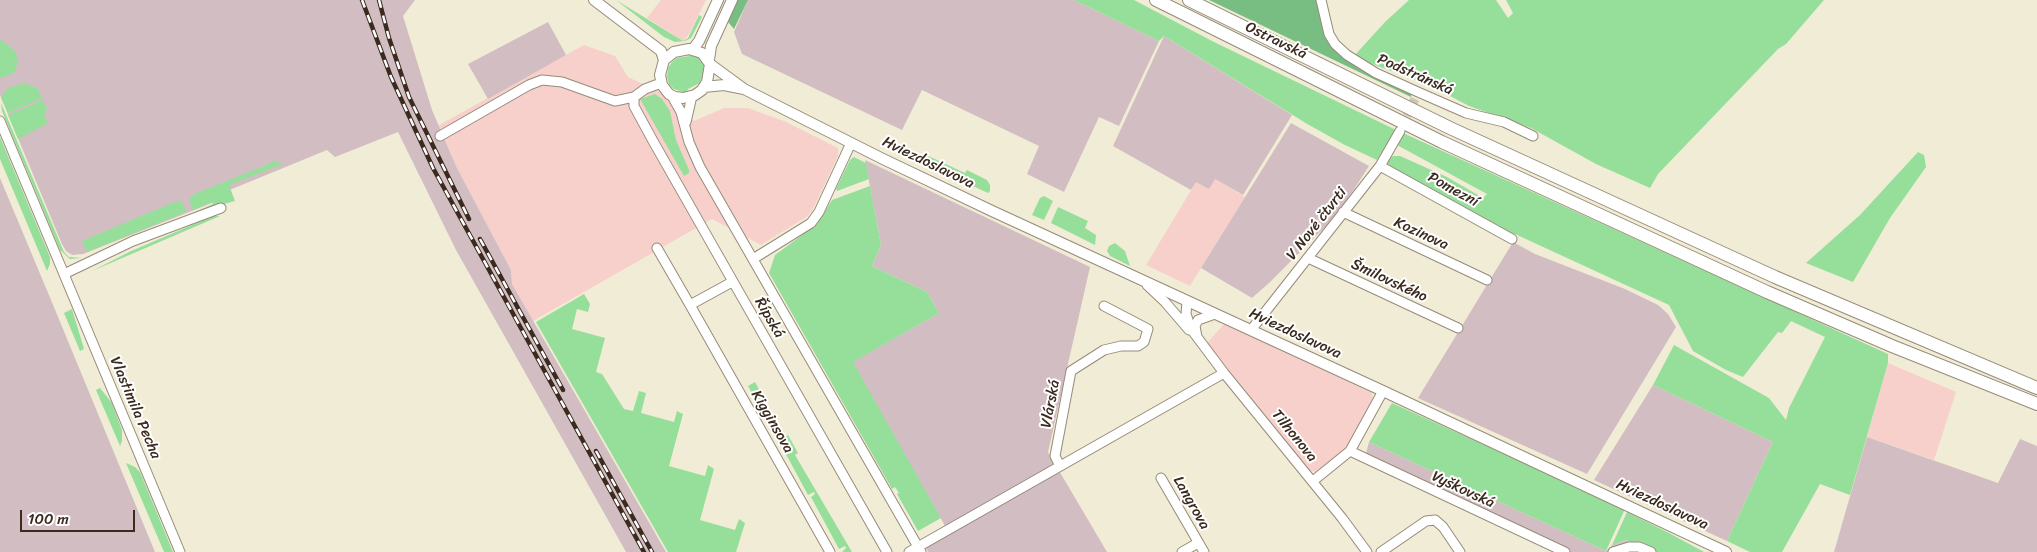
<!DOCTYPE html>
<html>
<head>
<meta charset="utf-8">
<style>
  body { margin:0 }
  #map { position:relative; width:2037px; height:552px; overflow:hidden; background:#f1ecd5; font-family:Sriracha,sans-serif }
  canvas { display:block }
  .scale { position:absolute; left:20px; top:510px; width:115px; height:22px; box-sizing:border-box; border:2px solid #3b2a1e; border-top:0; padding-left:6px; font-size:15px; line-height:18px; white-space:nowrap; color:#3b2a1e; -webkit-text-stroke:4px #fff; paint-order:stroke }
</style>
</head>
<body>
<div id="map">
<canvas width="2037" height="552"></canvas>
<div class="scale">100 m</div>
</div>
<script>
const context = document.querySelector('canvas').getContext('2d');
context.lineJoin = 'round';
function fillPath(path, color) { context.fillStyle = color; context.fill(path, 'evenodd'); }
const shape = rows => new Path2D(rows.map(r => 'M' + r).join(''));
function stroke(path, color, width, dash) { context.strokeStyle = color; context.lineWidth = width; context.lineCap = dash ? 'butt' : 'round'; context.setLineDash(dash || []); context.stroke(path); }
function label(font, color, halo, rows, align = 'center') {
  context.font = font + ' Sriracha,sans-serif'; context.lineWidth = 4; context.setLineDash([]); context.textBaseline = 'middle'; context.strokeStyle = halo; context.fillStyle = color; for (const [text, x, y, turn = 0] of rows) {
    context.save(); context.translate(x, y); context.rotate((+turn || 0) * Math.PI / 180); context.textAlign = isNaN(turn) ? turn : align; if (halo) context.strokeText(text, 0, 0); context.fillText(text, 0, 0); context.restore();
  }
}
fillPath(shape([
  [661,0,706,0,689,34,683,41,647,18],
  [584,45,615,56,628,77,663,94,694,121,724,108,748,108,784,121,838,148,838,156,815,205,808,216,761,245,712,219,533,321,512,284,511,270,457,168,439,125],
  [1215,179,1245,197,1190,286,1146,265,1196,182],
  [1225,323,1372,393,1373,401,1348,448,1319,471,1315,472,1309,470,1207,343],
  [1888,363,1956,392,1934,460,1867,437]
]), '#f7d0cb');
fillPath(shape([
  [0,0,415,0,403,16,432,110,457,168,511,270,512,284,666,552,626,552,456,250,398,132,335,157,327,150,215,196,217,201,83,254,72,255,66,251,62,244,0,95],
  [748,0,1074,0,1159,41,1119,126,1099,117,1064,192,1027,174,1039,146,922,90,902,130,742,54,734,32],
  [548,22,566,55,488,99,468,64],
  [1164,36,1292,115,1243,195,1215,179,1209,189,1196,182,1191,190,1113,146],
  [1291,123,1369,166,1338,214,1269,283,1252,298,1201,268],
  [865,160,1090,267,1048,452,1107,552,928,552,926,548,949,533,852,362,939,313,927,292,872,266,881,245],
  [0,178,56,312,155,552,0,552],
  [1513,242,1535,254,1625,289,1658,305,1668,314,1676,327,1587,474,1418,398],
  [1653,385,1773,442,1727,541,1594,480],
  [1867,437,1998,483,2020,439,2037,446,2037,552,1834,552],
  [1369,442,1606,551,1612,545,1626,540,1651,552,1559,552,1364,461]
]), '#d2bec2');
fillPath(shape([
  [616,0,683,41,688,38,699,15,702,17,691,38,685,41,675,42,664,37],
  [1074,0,1134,0,1214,42,1396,130,1377,160,1345,145,1309,125,1164,36,1159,41],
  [1409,0,1496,0,1508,18,1513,13,1506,0,1824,0,1786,44,1778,49,1658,174,1650,188,1596,164,1531,128,1469,106,1429,85,1367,62,1365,63,1354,56,1385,22],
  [0,39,15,51,18,60,15,72,2,78,0,78],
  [696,55,702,60,706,67,700,83,688,89,686,93,674,89,669,84,667,77,668,68,672,62,677,58],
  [25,83,37,88,42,98,8,113,1,98,3,95,8,88],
  [655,94,662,99,670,111,676,140,689,170,689,173,684,176,640,99],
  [43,100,47,110,44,114,48,123,18,139,8,115],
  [1,103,64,252,69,257,82,258,70,259,60,250,2,111],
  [1403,133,1888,354,1888,363,1850,495,1820,484,1782,552,1750,552,1727,541,1773,442,1653,385,1674,345,1769,398,1786,420,1789,408,1825,337,1791,321,1782,333,1778,332,1743,377,1726,370,1693,351,1669,305,1515,234,1513,236,1384,164,1393,156,1400,156,1447,177,1483,198,1487,194,1397,145],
  [0,137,50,257,50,264,47,271,0,159],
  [1918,152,1924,155,1926,167,1890,218,1853,282,1806,263,1860,215],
  [926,155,965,173,967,170,987,180,990,185,990,191,988,193,919,161],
  [854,157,866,163,869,179,837,191,836,189,850,160],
  [276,161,283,164,229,185,235,201,195,212,213,204,212,202,193,210,189,200,192,195],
  [870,186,881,245,872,266,927,292,939,313,853,362,941,518,918,531,897,494,899,493,895,487,892,489,769,273,775,255,817,224,832,200],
  [1044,196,1053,201,1044,220,1032,215,1040,198],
  [177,201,182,202,186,212,87,252,82,241],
  [1058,207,1088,221,1085,228,1096,235,1095,245,1051,223],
  [213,216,220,216,92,271,129,252],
  [1115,243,1125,251,1130,266,1110,256,1107,251,1109,246],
  [584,294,590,304,588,312,577,309,572,329,605,338,596,372,602,374,624,409,633,411,639,391,646,393,641,413,674,422,677,411,683,414,669,466,705,476,708,465,714,469,700,520,735,530,739,519,745,523,736,552,668,552,536,322],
  [72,309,84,349,80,351,64,313],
  [755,382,780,429,785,437,788,435,798,453,795,455,852,552,842,552,846,548,845,546,839,549,811,497,815,494,814,492,808,495,780,443,785,440,783,438,778,441,769,426,757,404,762,401,762,399,756,401,748,386],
  [100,388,112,403,122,430,122,441,120,446,96,390],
  [1392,403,1625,509,1606,551,1369,442],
  [126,463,135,467,140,472,173,552,164,552],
  [1627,512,1667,532,1704,552,1651,552,1626,540,1612,545]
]), '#96df9a');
fillPath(shape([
  [738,0,748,0,734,29,728,22],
  [1209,0,1317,0,1344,57,1411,93,1411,97]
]), '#78be82');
stroke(shape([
  [1401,128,1415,99]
]), '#cdc5b0', 9, [9, 4.5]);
const minor = shape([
  [1321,0,1329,34,1335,44,1347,55,1376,73,1418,92,1466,113,1504,122,1533,136],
  [672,96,681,112,689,142,700,167,921,552],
  [634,97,634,106,653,141,887,552],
  [0,121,180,552],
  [686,122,692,96],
  [440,136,529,85,542,80,562,82,615,101,634,97,645,89,661,83],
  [1380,166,1512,239],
  [1343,212,1487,280],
  [657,248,690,305],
  [1308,258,1458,328],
  [753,259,811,223,819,212,851,143],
  [64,274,133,241,221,208],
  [732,282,690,305,830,552],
  [1147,285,1165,302,1189,330],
  [1187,302,1186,314,1191,329,1224,373,1342,518,1367,552],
  [1251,330,1380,166,1400,131],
  [1197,337,1195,326,1198,320,1215,314],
  [1350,451,1565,552],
  [1060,466,1055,456,1071,371,1104,350,1121,346,1138,346,1144,342,1148,329,1104,306],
  [1161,478,1204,552],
  [1313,481,1350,451,1383,391],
  [909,552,1224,373],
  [1182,552,1198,543],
  [1381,552,1426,521,1435,520,1443,527,1460,552],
  [1613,552,1629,547,1639,547,1651,552]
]);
const major = shape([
  [594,0,661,51,664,60],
  [693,49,699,41,718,0],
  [709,60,711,46,732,0],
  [710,64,707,82,702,90,695,95,683,98,675,97,669,94,662,85,660,75,664,60,674,52,689,49,702,53,710,64,744,89],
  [704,87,724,85,744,89,883,159,992,211,1383,391,1726,552]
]);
const highway = shape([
  [1156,0,1442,142,1767,292,1892,346,2037,404],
  [1189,0,1450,128,1775,277,2037,388]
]);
stroke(minor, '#968b7a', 11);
stroke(major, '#968b7a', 12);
stroke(highway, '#968b7a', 14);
stroke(minor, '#fff', 9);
stroke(major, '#fff', 10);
stroke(highway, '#fff', 12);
const rail = shape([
  [362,0,391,77,433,168,644,552],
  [379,0,389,38,409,97,469,219],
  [480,239,563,390],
  [596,451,652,552]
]);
stroke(rail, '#3b2a1e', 4.5);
stroke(rail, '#fff', 2.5, [8]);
label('15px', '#3b2a1e', '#fff', [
  ["Ostravská",1276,41,26],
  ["Podstránská",1415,75,24],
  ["Hviezdoslavova",928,163,26],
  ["Pomezní",1453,190,29],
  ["V Nové čtvrti",1317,224,-52],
  ["Kozinova",1421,234,25],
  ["Šmilovského",1389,281,25],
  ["Řípská",769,318,60],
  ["Hviezdoslavova",1295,334,25],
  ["Vlárská",1051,404,-79],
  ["Vlastimila Pecha",135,408,67],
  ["Kigginsova",772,422,60],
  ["Tilhonova",1294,436,51],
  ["Vyškovská",1463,490,25],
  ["Langrova",1191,503,60],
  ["Hviezdoslavova",1662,505,25]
]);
</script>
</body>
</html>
